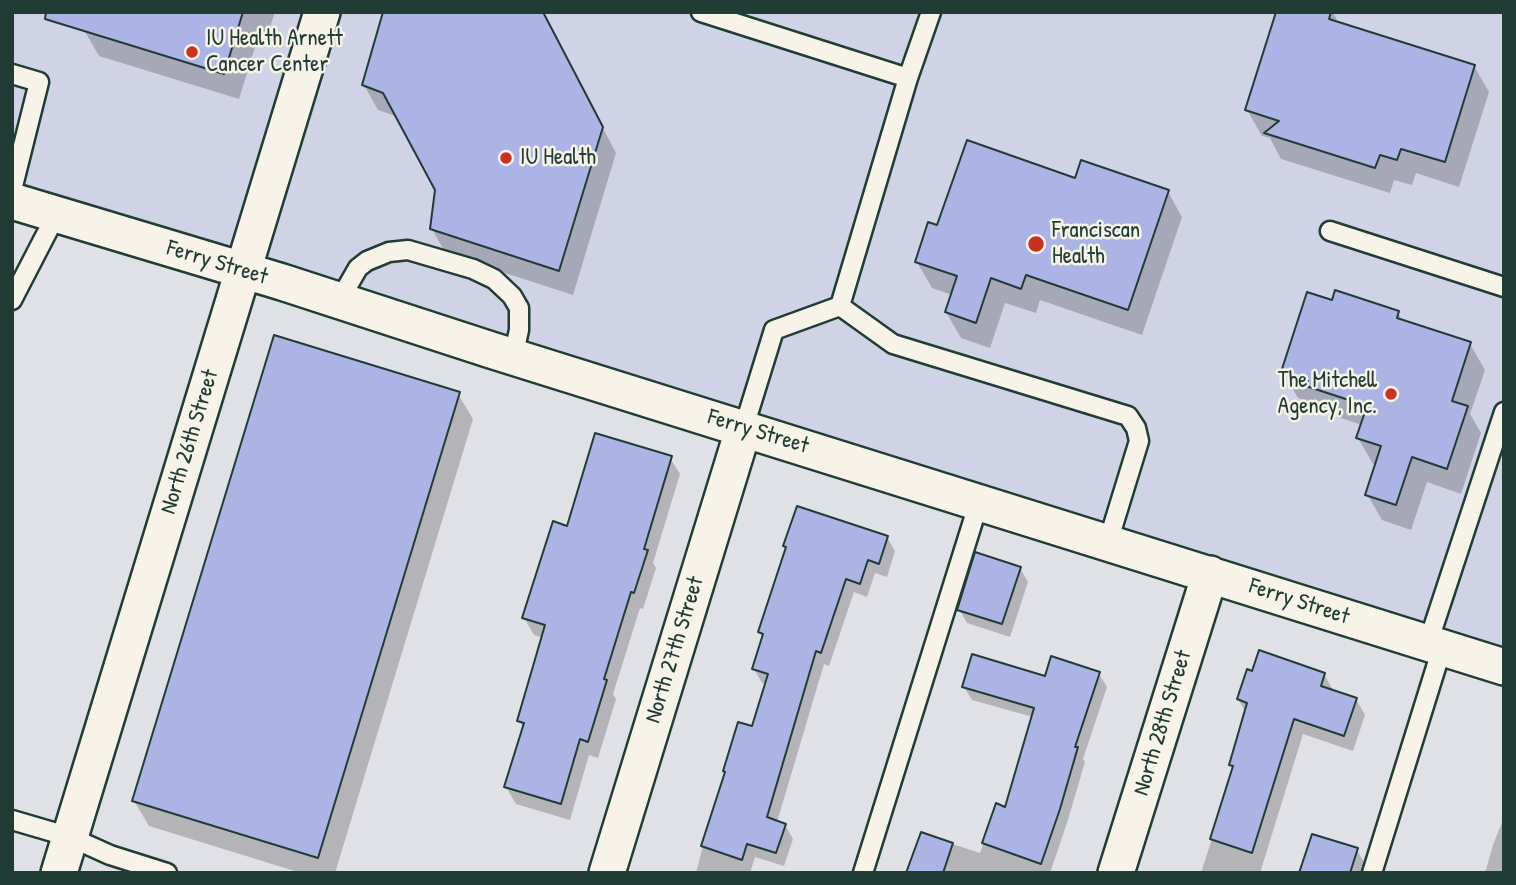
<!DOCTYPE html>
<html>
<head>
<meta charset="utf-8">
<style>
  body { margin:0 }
  #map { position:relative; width:1516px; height:885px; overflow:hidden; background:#e0e0e7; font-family:"Patrick Hand",sans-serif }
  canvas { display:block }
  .frame { position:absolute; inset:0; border:14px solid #1f3d34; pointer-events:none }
</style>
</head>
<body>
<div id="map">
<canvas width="1516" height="885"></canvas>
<div class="frame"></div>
</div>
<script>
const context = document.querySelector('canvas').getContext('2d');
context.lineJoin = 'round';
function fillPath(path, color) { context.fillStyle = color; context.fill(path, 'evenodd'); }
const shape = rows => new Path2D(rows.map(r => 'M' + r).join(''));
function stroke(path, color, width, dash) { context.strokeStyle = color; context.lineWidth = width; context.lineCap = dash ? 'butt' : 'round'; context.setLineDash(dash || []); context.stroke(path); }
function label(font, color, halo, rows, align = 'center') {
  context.font = font + ' "Patrick Hand",sans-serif'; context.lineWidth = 5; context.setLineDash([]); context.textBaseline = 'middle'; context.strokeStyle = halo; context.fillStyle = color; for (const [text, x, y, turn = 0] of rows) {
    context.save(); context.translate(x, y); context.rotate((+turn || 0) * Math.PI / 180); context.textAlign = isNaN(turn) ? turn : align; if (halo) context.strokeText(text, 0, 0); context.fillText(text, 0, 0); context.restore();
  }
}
fillPath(shape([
  [12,12,1504,12,1504,667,12,201]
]), '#d0d3e6');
fillPath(shape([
  [90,12,275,12,268,33,260,31,239,99,99,56,84,30],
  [542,12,616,153,573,295,446,254,432,229,437,189,398,117,378,110,364,85],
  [1278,12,1333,12,1339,24,1474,66,1489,92,1459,187,1416,173,1412,185,1394,180,1390,193,1281,159,1270,138,1262,136,1247,110],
  [1076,180,1168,192,1182,217,1142,335,1040,300,1036,313,1005,303,990,348,961,338,946,312,952,295,932,288,917,262,938,228],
  [1333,302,1398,313,1403,322,1470,344,1485,370,1470,414,1481,433,1461,494,1427,482,1411,530,1382,520,1367,494,1376,465,1373,464,1358,438,1362,425,1323,412,1319,404,1298,398,1283,372],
  [458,394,473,419,335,873,301,873,149,826,134,801],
  [670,458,680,474,653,563,656,568,643,609,640,608,613,694,616,699,598,758,589,755,570,820,516,804,506,787,524,729,519,720,543,638,534,635,524,618,568,528],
  [887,537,895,551,887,577,875,573,867,597,854,592,829,666,824,664,777,822,785,825,793,839,784,866,755,857,750,873,696,873,703,846,753,729,767,684,762,683,754,669,764,638,760,632,787,550,785,546],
  [1020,568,1028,582,1010,637,967,623,959,609],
  [1099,674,1107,687,1083,759,1085,762,1067,823,1050,873,908,873,922,834,980,853,997,806,1006,809,1033,717,972,700,964,687],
  [1324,674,1333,690,1356,699,1365,715,1353,751,1303,734,1260,873,1201,873,1234,770,1231,765,1246,713,1238,699],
  [1504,817,1504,873,1485,873,1493,845],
  [1357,850,1365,864,1362,873,1301,873]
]), '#0003');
const building = shape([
  [46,12,243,12,224,74,45,19,46,12],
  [383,12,543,12,603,127,559,271,430,229,435,190,383,93,362,85,383,12],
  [1276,12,1331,12,1329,19,1475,65,1445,162,1401,149,1397,160,1380,155,1375,168,1264,133,1279,121,1245,110,1276,12],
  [967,140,1075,178,1081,160,1169,190,1128,310,1026,275,1021,289,991,278,976,323,945,312,957,276,915,262,928,222,937,225,967,140],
  [1335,290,1399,311,1397,318,1471,342,1452,401,1468,406,1447,469,1412,457,1396,505,1365,495,1381,446,1356,438,1367,406,1306,386,1308,381,1281,372,1307,292,1332,300,1335,290],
  [274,335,460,392,318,858,132,801,274,335],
  [595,433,672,456,644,549,648,550,634,593,631,592,604,679,607,680,588,742,580,739,561,804,504,787,524,723,517,721,545,625,522,618,553,521,567,526,595,433],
  [797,506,888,536,879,564,868,560,860,584,846,579,821,653,816,651,767,817,786,824,776,853,747,844,742,860,701,846,725,772,723,771,738,722,752,726,768,674,752,669,763,634,758,632,786,547,783,546,797,506],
  [975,552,1021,567,1002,624,957,610,975,552],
  [1259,650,1325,673,1321,686,1357,698,1344,736,1294,719,1252,853,1210,839,1233,766,1229,765,1247,703,1237,699,1247,669,1252,671,1259,650],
  [972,654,1045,676,1051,656,1100,672,1075,747,1078,747,1060,809,1041,864,982,843,996,803,1005,807,1034,708,962,687,972,654],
  [921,832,953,843,943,873,906,873,921,832],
  [1312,834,1358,848,1350,873,1299,873,1312,834]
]);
fillPath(building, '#abb4e4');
stroke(building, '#1f3d34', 2);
const service = shape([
  [701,12,908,78],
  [12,74,39,82,12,190],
  [1330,231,1504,287],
  [12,300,56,215],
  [339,301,358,268,367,261,389,252,408,250,473,269,494,279,512,296,519,308,519,330,513,357],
  [840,306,893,344,1128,416,1136,428,1139,441,1108,542],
  [744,427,774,330,840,306,908,78,931,12],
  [1428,643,1504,412],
  [12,820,70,837,110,855,167,873],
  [863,873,979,502],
  [1372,873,1442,648]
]);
const minor = shape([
  [12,201,282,282,491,350,1504,667],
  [59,873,322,12],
  [607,873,744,427],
  [1116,873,1210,574]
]);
stroke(service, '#1f3d34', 23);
stroke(minor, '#1f3d34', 40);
stroke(service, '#f7f3e8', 18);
stroke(minor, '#f7f3e8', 35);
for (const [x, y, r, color] of [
  [192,52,7,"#c8321e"],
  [506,158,7,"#c8321e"],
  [1036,244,9,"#c8321e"],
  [1391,394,7,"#c8321e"]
]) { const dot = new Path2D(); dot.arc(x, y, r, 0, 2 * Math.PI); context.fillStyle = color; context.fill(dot); stroke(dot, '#f7f3e8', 2.5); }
label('23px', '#1f3d34', '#f7f3e8', [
  ["IU Health Arnett",206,39],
  ["Cancer Center",206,65],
  ["IU Health",520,158],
  ["Franciscan",1052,231],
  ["Health",1052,257],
  ["The Mitchell",1377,381,"right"],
  ["Agency, Inc.",1377,407,"right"]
], 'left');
label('23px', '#1f3d34', '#f7f3e8', [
  ["Ferry Street",217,263,17],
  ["Ferry Street",758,432,17],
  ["North 26th Street",190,442,-73],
  ["Ferry Street",1299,602,18],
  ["North 27th Street",675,650,-73],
  ["North 28th Street",1163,723,-73]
]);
</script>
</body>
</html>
